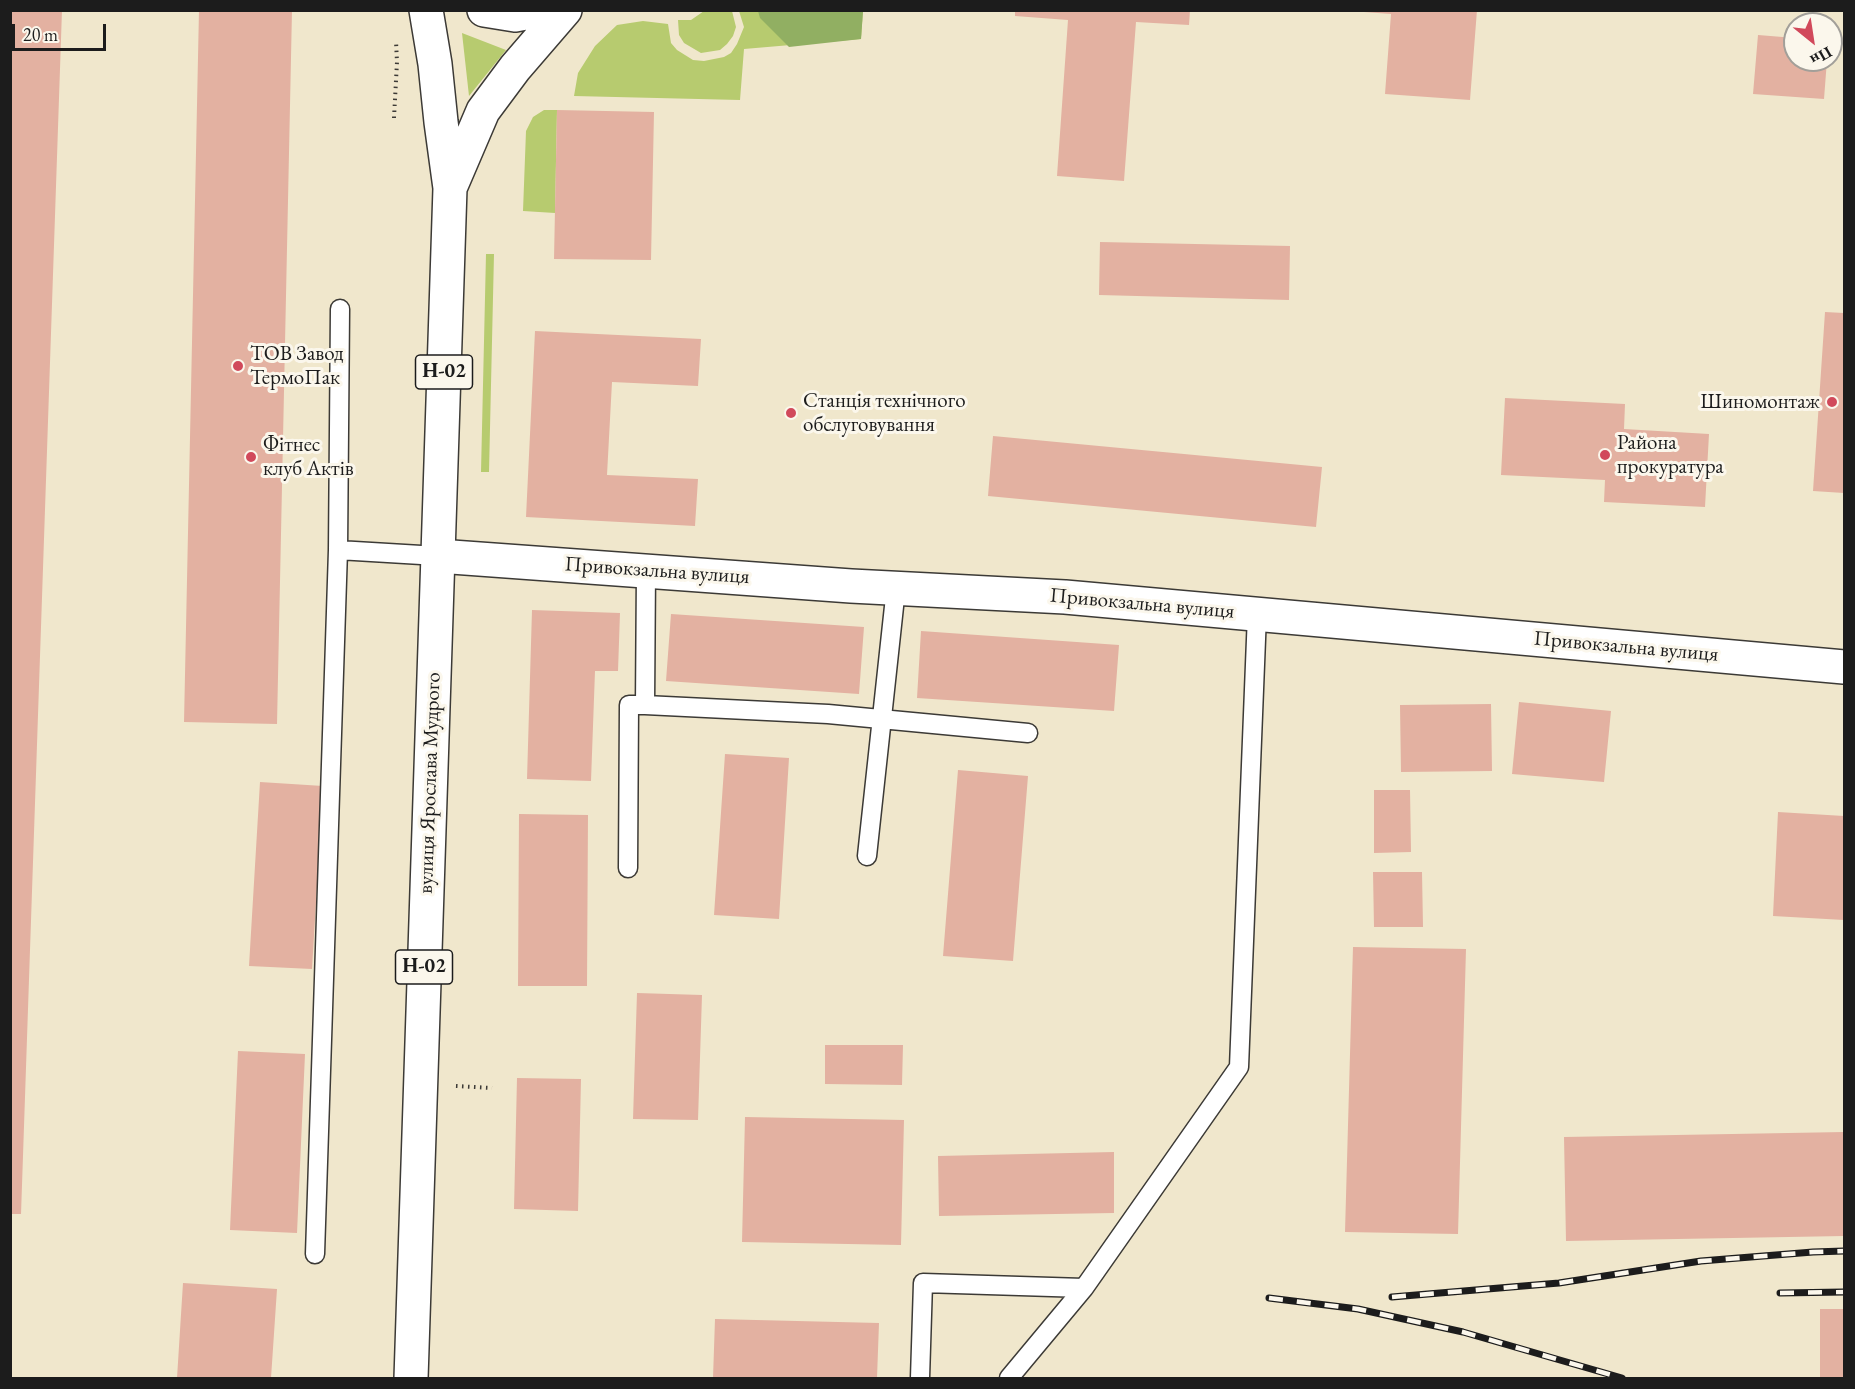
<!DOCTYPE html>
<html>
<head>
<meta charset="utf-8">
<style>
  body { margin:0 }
  #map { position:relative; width:1855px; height:1389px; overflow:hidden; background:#f0e7cc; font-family:"EB Garamond",serif }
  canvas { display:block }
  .frame { position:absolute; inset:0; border:12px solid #1c1c1c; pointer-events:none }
  .north { position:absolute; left:1783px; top:12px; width:60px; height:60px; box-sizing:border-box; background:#fbf7ec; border:2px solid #a29f99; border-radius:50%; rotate:150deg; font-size:16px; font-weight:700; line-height:24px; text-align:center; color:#1c1c1c }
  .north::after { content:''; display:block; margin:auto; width:21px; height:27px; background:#d1495b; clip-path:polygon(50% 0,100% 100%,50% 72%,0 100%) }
  .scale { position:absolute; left:12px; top:24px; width:94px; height:27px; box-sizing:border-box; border:3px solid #1c1c1c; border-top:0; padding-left:8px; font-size:18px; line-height:21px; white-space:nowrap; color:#1c1c1c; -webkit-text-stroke:4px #fbf7ec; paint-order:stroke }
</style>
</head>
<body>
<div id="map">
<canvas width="1855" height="1389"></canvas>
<div class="frame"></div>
<div class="north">Пн</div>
<div class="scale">20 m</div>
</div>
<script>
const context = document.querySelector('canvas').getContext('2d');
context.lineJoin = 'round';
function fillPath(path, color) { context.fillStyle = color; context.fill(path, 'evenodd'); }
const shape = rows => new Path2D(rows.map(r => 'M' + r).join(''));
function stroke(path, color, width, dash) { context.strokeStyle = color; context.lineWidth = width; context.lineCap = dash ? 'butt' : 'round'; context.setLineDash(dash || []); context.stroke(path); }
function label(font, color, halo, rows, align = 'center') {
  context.font = font + ' "EB Garamond",serif'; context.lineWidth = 6; context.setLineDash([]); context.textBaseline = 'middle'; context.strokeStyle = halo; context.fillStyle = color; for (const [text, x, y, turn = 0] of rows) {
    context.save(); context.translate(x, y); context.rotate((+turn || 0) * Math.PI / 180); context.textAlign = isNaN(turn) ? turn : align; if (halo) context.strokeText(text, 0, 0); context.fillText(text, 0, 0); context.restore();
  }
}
fillPath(shape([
  [732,11,736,27,733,36,727,44,720,50,701,53,684,43,679,35,678,20,691,20,704,11],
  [739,11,863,11,861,39,744,49,740,100,574,96,578,73,595,46,617,25,643,21,668,24,671,43,677,50,693,60,704,61,724,57,731,53,737,44,744,27],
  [462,33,506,50,469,96],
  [544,110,557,110,555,213,523,211,526,131,533,117],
  [486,254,494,254,489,472,481,472]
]), '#b7cb6f');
fillPath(shape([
  [758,11,863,11,861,39,789,47,760,18]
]), '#91af62');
fillPath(shape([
  [10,10,62,10,21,1214,10,1214],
  [199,10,292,10,277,724,184,722],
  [1015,10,1190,10,1189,25,1136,22,1124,181,1057,176,1068,20,1015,16],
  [1364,10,1477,10,1470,100,1385,94,1391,14,1364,12],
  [1758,35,1795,38,1795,60,1827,60,1824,99,1753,94],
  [557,110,654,112,651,260,554,259],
  [1100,242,1290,246,1289,300,1099,295],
  [1825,312,1844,313,1844,493,1813,491],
  [535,331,701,339,698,386,612,382,607,475,698,479,695,526,526,517],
  [1505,398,1625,404,1624,429,1709,434,1705,507,1604,502,1605,480,1501,475],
  [993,436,1322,467,1316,527,988,496],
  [532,610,620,613,618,671,595,671,591,781,527,779],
  [671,614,864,627,859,694,666,681],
  [921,631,1119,645,1114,711,917,698],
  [1519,702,1611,711,1604,782,1512,774],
  [1491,704,1492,771,1401,772,1400,705],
  [725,754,789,758,779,919,714,915],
  [958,770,1028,776,1013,961,943,956],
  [260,782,323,786,312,969,249,966],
  [1374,790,1410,790,1411,852,1374,853],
  [1778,812,1844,816,1844,920,1773,916],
  [519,814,588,815,587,986,518,986],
  [1373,872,1422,872,1423,927,1374,927],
  [1353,947,1466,949,1458,1234,1345,1232],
  [637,993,702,995,698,1120,633,1119],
  [825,1045,903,1045,902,1085,825,1084],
  [238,1051,305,1054,297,1233,230,1230],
  [517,1078,581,1079,578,1211,514,1209],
  [745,1117,904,1120,901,1245,742,1242],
  [1844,1132,1844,1236,1566,1241,1564,1137],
  [1114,1152,1114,1213,939,1216,938,1156],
  [183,1283,277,1289,271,1378,177,1378],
  [1820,1309,1844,1309,1844,1378,1820,1378],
  [715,1319,879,1323,877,1378,713,1378]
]), '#e3b1a1');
const lane = shape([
  [338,550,438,556],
  [645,705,828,714,1028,733],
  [867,856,896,588],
  [628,868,629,705,645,705,646,570],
  [315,1254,338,550,340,309],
  [920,1378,923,1283,1084,1288],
  [1009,1378,1084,1288,1239,1067,1257,614]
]);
const secondary = shape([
  [438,556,851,586,1065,597,1844,667]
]);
const primary = shape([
  [484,10,515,15,541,10],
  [450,188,483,111,515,68,565,10],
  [411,1378,450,188,441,122,435,64,426,10]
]);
stroke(lane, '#3c3a36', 21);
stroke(secondary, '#3c3a36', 36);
stroke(primary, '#3c3a36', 36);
stroke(shape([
  [394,118,397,62,396,41],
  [456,1086,492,1088]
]), '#3c3a36', 4, [1.5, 4.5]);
stroke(lane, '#fff', 18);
stroke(secondary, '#fff', 33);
stroke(primary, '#fff', 33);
const rail = shape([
  [1780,1293,1844,1292],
  [1392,1297,1559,1283,1701,1261,1813,1252,1844,1251],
  [1269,1298,1358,1309,1463,1332,1622,1378]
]);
stroke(rail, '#1c1c1c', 7);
stroke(rail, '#fbf7ec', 4.5, [14]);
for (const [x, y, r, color] of [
  [238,366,6,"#d1495b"],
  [1832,402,6,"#d1495b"],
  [791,413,6,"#d1495b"],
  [1605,455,6,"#d1495b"],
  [251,457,6,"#d1495b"]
]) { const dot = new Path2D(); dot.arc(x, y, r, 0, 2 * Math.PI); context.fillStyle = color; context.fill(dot); stroke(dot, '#fbf7ec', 2); }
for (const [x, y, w] of [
  [444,372,57],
  [424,967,57]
]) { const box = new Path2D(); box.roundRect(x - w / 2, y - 17, w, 34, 4.5); context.fillStyle = '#fbf7ec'; context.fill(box); stroke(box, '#1c1c1c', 1.5); }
label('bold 20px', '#1c1c1c', null, [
  ["Н-02",444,372],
  ["Н-02",424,967]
]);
label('21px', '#1c1c1c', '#fbf7ec', [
  ["ТОВ Завод",250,354],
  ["ТермоПак",250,378],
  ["Станція технічного",803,401],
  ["обслуговування",803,425],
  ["Шиномонтаж",1820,402,"right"],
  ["Района",1617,443],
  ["прокуратура",1617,467],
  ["Фітнес",263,445],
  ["клуб Актів",263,469]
], 'left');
label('21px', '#1c1c1c', '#fbf7ec', [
  ["Привокзальна вулиця",657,571,4],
  ["Привокзальна вулиця",1142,604,5],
  ["Привокзальна вулиця",1626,647,5],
  ["вулиця Ярослава Мудрого",430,783,-88]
]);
</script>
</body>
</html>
